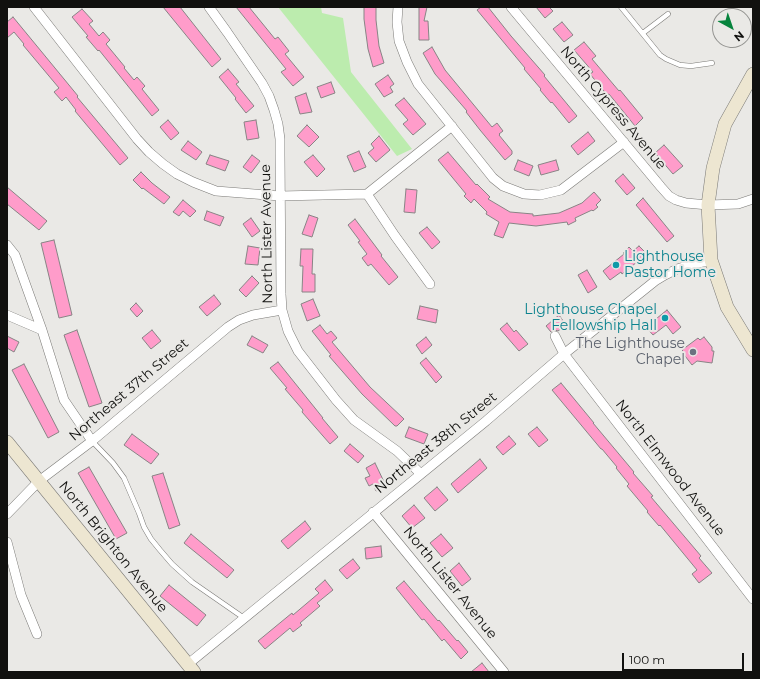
<!DOCTYPE html>
<html>
<head>
<meta charset="utf-8">
<style>
  body { margin:0 }
  #map { position:relative; width:760px; height:679px; overflow:hidden; background:#eae9e6; font-family:Montserrat,sans-serif }
  canvas { display:block }
  .frame { position:absolute; inset:0; border:8px solid #11110f; pointer-events:none }
  .north { position:absolute; left:712px; top:8px; width:40px; height:40px; box-sizing:border-box; background:#eae9e6; border:1px solid #939390; border-radius:50%; rotate:140deg; font-size:11px; font-weight:700; line-height:16px; text-align:center; color:#11110f }
  .north::after { content:''; display:block; margin:auto; width:14px; height:18px; background:#07843d; clip-path:polygon(50% 0,100% 100%,50% 72%,0 100%) }
  .scale { position:absolute; left:622px; top:653px; width:122px; height:18px; box-sizing:border-box; border:2px solid #11110f; border-top:0; padding-left:5px; font-size:12px; line-height:14px; white-space:nowrap; color:#11110f; -webkit-text-stroke:3px #eae9e6; paint-order:stroke }
</style>
</head>
<body>
<div id="map">
<canvas width="760" height="679"></canvas>
<div class="frame"></div>
<div class="north">N</div>
<div class="scale">100 m</div>
</div>
<script>
const context = document.querySelector('canvas').getContext('2d');
context.lineJoin = 'round';
function fillPath(path, color) { context.fillStyle = color; context.fill(path, 'evenodd'); }
const shape = rows => new Path2D(rows.map(r => 'M' + r).join(''));
function stroke(path, color, width, dash) { context.strokeStyle = color; context.lineWidth = width; context.lineCap = dash ? 'butt' : 'round'; context.setLineDash(dash || []); context.stroke(path); }
function label(font, color, halo, rows, align = 'center') {
  context.font = font + ' Montserrat,sans-serif'; context.lineWidth = 4; context.setLineDash([]); context.textBaseline = 'middle'; context.strokeStyle = halo; context.fillStyle = color; for (const [text, x, y, turn = 0] of rows) {
    context.save(); context.translate(x, y); context.rotate((+turn || 0) * Math.PI / 180); context.textAlign = isNaN(turn) ? turn : align; if (halo) context.strokeText(text, 0, 0); context.fillText(text, 0, 0); context.restore();
  }
}
fillPath(shape([
  [278,7,321,7,322,13,343,18,351,72,412,149,397,156]
]), '#bcecae');
const building = shape([
  [163,7,180,7,221,59,212,67,163,7],
  [236,7,249,7,275,39,278,37,289,51,285,54,304,77,293,86,281,72,286,69,236,7],
  [364,7,376,7,376,20,379,46,384,63,373,67,368,49,364,19,364,7],
  [419,7,427,7,424,21,428,21,429,40,419,40,419,7],
  [481,7,488,7,511,36,545,75,544,76,577,116,569,123,552,102,551,103,540,90,541,89,524,69,525,68,477,10,481,7],
  [536,7,549,7,553,11,545,18,536,7],
  [82,9,93,21,89,24,99,36,103,32,110,40,106,44,125,67,124,68,134,80,137,77,145,86,142,89,159,110,152,116,99,50,98,51,86,37,88,36,72,17,82,9],
  [13,17,78,96,77,97,128,158,120,165,75,111,76,110,66,97,62,101,54,92,59,88,23,45,24,44,14,32,7,38,7,22,13,17],
  [562,22,573,35,564,42,553,29,562,22],
  [584,42,596,56,592,59,619,91,620,90,643,118,635,126,609,94,607,95,590,74,593,72,574,50,584,42],
  [432,47,445,70,492,127,497,123,503,131,499,134,500,134,499,135,512,151,512,154,505,160,480,130,466,112,467,111,435,74,423,53,432,47],
  [228,69,239,82,236,84,254,106,246,113,235,99,236,98,219,77,228,69],
  [388,75,394,84,390,87,393,92,384,97,375,84,388,75],
  [331,82,335,93,321,98,317,87,331,82],
  [306,93,312,112,300,114,295,97,306,93],
  [404,98,426,124,413,135,403,124,408,120,395,105,404,98],
  [168,120,179,133,171,140,160,127,168,120],
  [256,120,259,138,247,140,244,122,256,120],
  [307,125,319,137,309,147,297,136,307,125],
  [588,132,595,141,578,155,571,146,588,132],
  [379,136,390,150,376,162,368,153,374,148,371,144,379,136],
  [188,141,202,152,196,160,181,150,188,141],
  [664,145,683,166,673,174,655,153,664,145],
  [359,151,366,167,354,172,347,156,359,151],
  [448,152,476,185,477,184,490,197,488,199,510,212,533,214,533,216,559,213,582,203,594,192,601,200,596,205,598,207,593,211,592,210,575,218,576,221,568,225,567,222,536,226,509,223,503,238,494,235,499,222,486,214,487,212,474,199,471,203,464,196,466,194,438,160,448,152],
  [210,155,229,161,225,171,206,164,210,155],
  [252,155,260,161,251,173,243,167,252,155],
  [313,155,325,169,317,177,304,162,313,155],
  [518,160,533,166,529,176,514,170,518,160],
  [556,160,559,170,541,175,538,165,556,160],
  [141,172,152,183,170,197,164,204,143,188,142,189,133,180,141,172],
  [623,174,635,188,627,195,615,181,623,174],
  [7,187,47,221,39,230,7,204,7,187],
  [406,189,417,190,415,213,404,212,406,189],
  [643,198,674,236,667,242,636,205,643,198],
  [183,200,196,211,190,217,183,211,179,216,173,212,183,200],
  [207,211,224,217,220,226,204,220,207,211],
  [309,215,318,218,312,237,302,234,309,215],
  [251,218,260,231,252,237,243,224,251,218],
  [355,219,382,255,381,256,398,277,389,285,371,264,368,266,362,258,367,254,358,242,360,241,348,225,355,219],
  [427,227,440,242,432,249,419,233,427,227],
  [54,240,72,315,59,318,41,243,54,240],
  [248,246,260,248,258,265,245,264,248,246],
  [639,246,647,254,622,274,621,272,610,280,603,271,624,254,623,253,629,247,633,251,639,246],
  [301,249,313,249,312,274,315,274,315,292,302,292,303,266,300,266,301,249],
  [587,270,597,287,588,293,578,275,587,270],
  [252,276,259,283,246,297,239,290,252,276],
  [214,295,221,304,207,316,199,307,214,295],
  [313,299,320,316,307,321,301,304,313,299],
  [136,303,143,311,137,317,130,309,136,303],
  [420,306,438,310,436,323,417,319,420,306],
  [667,310,681,327,673,334,666,325,653,335,646,327,667,310],
  [559,315,566,325,558,331,555,330,551,332,546,326,559,315],
  [507,323,514,332,516,330,528,344,519,351,500,329,507,323],
  [320,325,327,334,331,331,337,338,332,342,370,387,404,419,397,426,395,426,362,394,329,356,331,355,312,331,320,325],
  [77,330,102,403,89,407,64,335,77,330],
  [152,330,161,341,151,349,142,338,152,330],
  [7,336,19,342,14,352,7,348,7,336],
  [252,336,268,345,263,353,247,345,252,336],
  [426,337,432,345,422,354,416,345,426,337],
  [704,337,712,347,712,351,714,351,712,363,697,361,692,365,682,352,683,351,682,350,698,338,700,340,704,337],
  [426,358,442,377,436,383,420,363,426,358],
  [278,362,323,418,322,418,338,437,330,444,302,412,303,410,285,389,287,388,270,368,278,362],
  [24,364,59,432,48,438,12,370,24,364],
  [561,383,594,423,593,423,634,472,633,473,653,496,651,497,701,556,699,558,712,573,699,583,692,574,697,570,660,525,659,526,647,512,648,511,627,486,629,484,616,468,617,467,602,449,601,449,552,390,561,383],
  [409,427,428,434,424,444,405,437,409,427],
  [537,427,548,440,539,447,528,434,537,427],
  [132,434,159,454,151,464,124,445,132,434],
  [509,436,516,444,503,455,496,447,509,436],
  [350,444,364,456,358,463,344,451,350,444],
  [480,459,487,468,458,493,451,484,480,459],
  [375,463,386,486,376,491,373,484,369,486,365,478,370,476,366,468,375,463],
  [89,467,127,533,116,539,78,473,89,467],
  [163,473,180,525,169,529,152,476,163,473],
  [437,487,448,500,435,511,424,498,437,487],
  [414,505,425,518,412,528,402,516,414,505],
  [305,521,311,529,288,549,281,541,305,521],
  [191,534,234,570,227,578,184,543,191,534],
  [441,534,453,548,442,557,430,543,441,534],
  [381,546,382,557,366,559,365,548,381,546],
  [353,559,360,568,347,579,339,570,353,559],
  [459,563,471,579,462,586,450,571,459,563],
  [325,580,333,590,317,603,320,606,300,623,302,625,293,632,290,628,265,649,258,641,292,613,293,615,319,593,315,589,325,580],
  [404,581,438,621,439,620,457,641,458,640,468,652,461,659,444,639,442,641,424,619,422,620,396,588,404,581],
  [169,585,206,615,197,626,160,596,169,585],
  [482,663,489,672,471,672,482,663]
]);
fillPath(building, '#ff9cca');
stroke(building, '#888485', 1);
const service = shape([
  [621,7,660,55,666,59,680,65,691,66,712,63],
  [643,33,668,14],
  [92,441,113,463,124,478,139,513,144,527,151,539,160,550,172,564,192,582,244,618]
]);
const minor = shape([
  [34,7,137,139,149,152,163,164,177,174,193,182,216,191,280,196,367,194,452,126],
  [209,7,227,32,262,83,269,96,274,110,278,124,280,139,280,154,281,294,282,310,288,331,298,351,336,400,354,420,397,451,421,474],
  [398,7,397,22,399,41,407,62,418,84,493,178,503,186,524,194,540,195,561,190,624,142],
  [511,7,661,187,669,196,676,200,686,203,708,205,738,204,753,199],
  [367,194,395,236,430,284],
  [7,245,15,255,42,330,7,315],
  [42,330,64,400,92,441],
  [555,336,564,354,753,599],
  [373,512,504,672],
  [7,514,39,481,92,441,228,327,239,320,253,315,282,310],
  [7,542,21,595,37,634],
  [188,664,486,421,564,354,655,281,665,275,677,269,690,265,711,260]
]);
const secondary = shape([
  [753,74,725,124,713,168,708,205,711,260,727,307,753,350],
  [7,442,194,672]
]);
stroke(service, '#7b7a77', 5.5);
stroke(minor, '#7b7a77', 10);
stroke(secondary, '#7b7a77', 14);
stroke(service, '#fff', 4.5);
stroke(minor, '#fff', 9);
stroke(secondary, '#ede6d1', 13);
for (const [x, y, r, color] of [
  [616,265,4,"#0f9aa8"],
  [665,318,4,"#0f9aa8"],
  [693,352,4,"#6b7280"]
]) { const dot = new Path2D(); dot.arc(x, y, r, 0, 2 * Math.PI); context.fillStyle = color; context.fill(dot); stroke(dot, '#eae9e6', 1.5); }
label('14px', '#11110f', '#eae9e6', [
  ["North Cypress Avenue",613,108,50],
  ["North Lister Avenue",267,234,-91],
  ["Northeast 37th Street",129,390,-40],
  ["Northeast 38th Street",436,443,-39],
  ["North Elmwood Avenue",670,468,52],
  ["North Brighton Avenue",113,547,51],
  ["North Lister Avenue",450,583,51]
]);
label('14px', '#0d838f', '#eae9e6', [
  ["Lighthouse",624,257],
  ["Pastor Home",624,273],
  ["Lighthouse Chapel",657,310,"right"],
  ["Fellowship Hall",657,326,"right"]
], 'left');
label('14px', '#5b616d', '#eae9e6', [
  ["The Lighthouse",685,344],
  ["Chapel",685,360]
], 'right');
</script>
</body>
</html>
